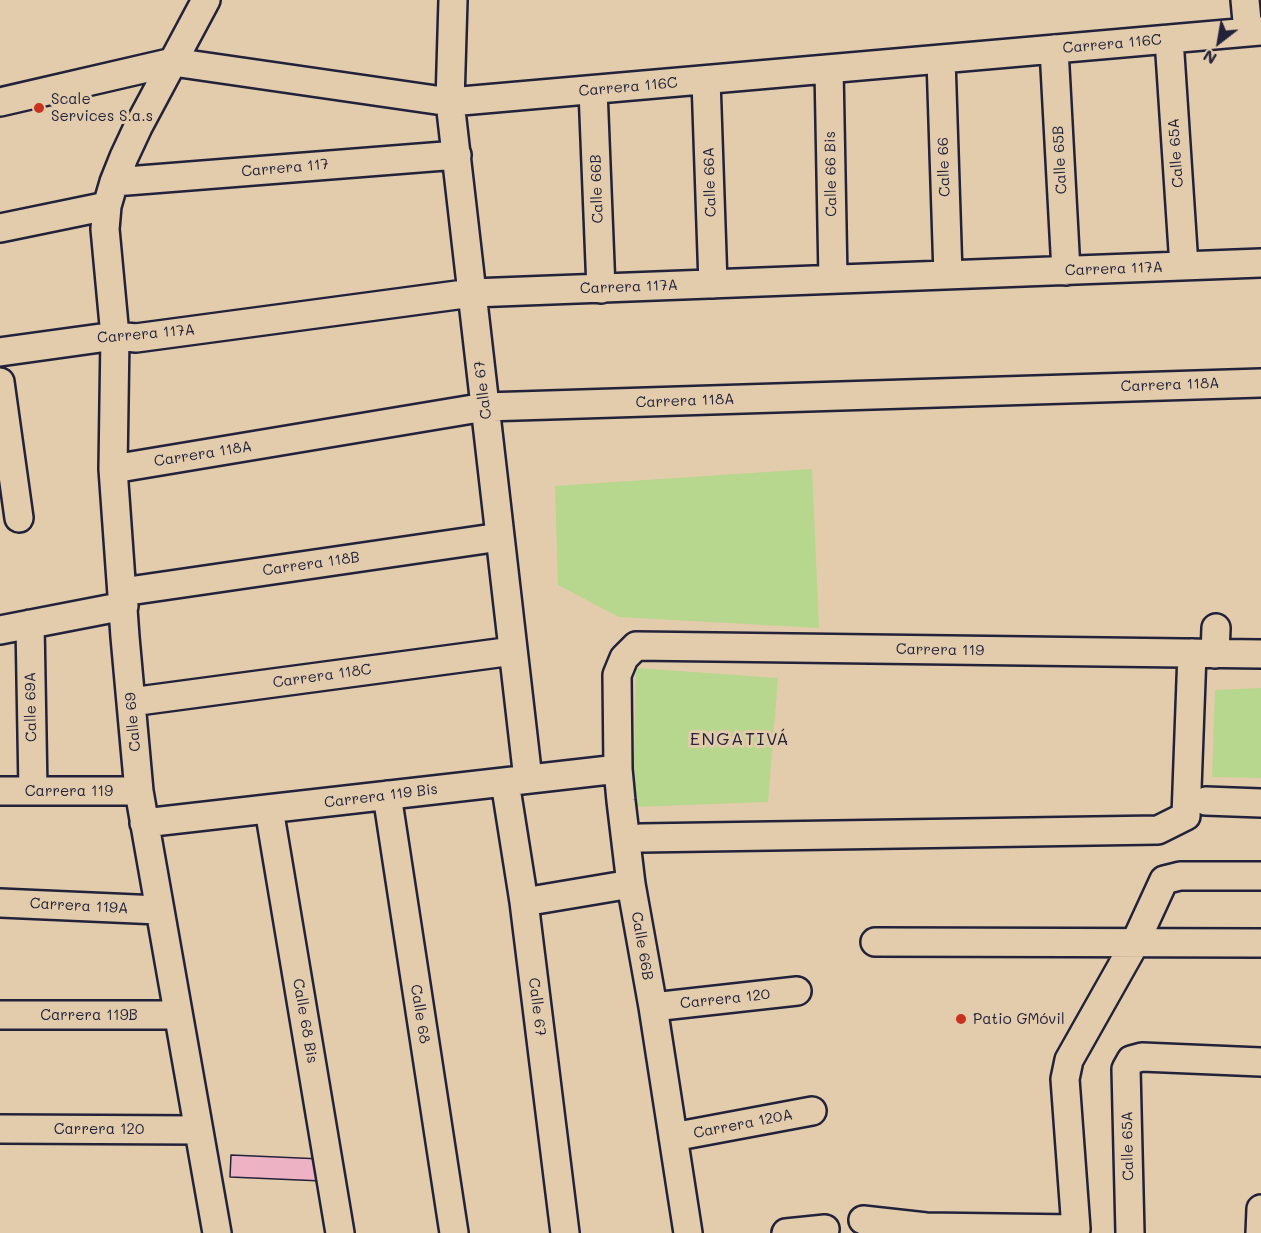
<!DOCTYPE html>
<html>
<head>
<meta charset="utf-8">
<style>
  body { margin:0 }
  #map { position:relative; width:1261px; height:1233px; overflow:hidden; background:#e3ccac; font-family:Mali,sans-serif }
  canvas { display:block }
  .north { position:absolute; left:1189px; top:12px; width:60px; height:60px; -webkit-text-stroke:4px #e3ccac; paint-order:stroke; rotate:211deg; font-size:16px; font-weight:700; line-height:24px; text-align:center; color:#22223b }
  .north::after { content:''; display:block; margin:auto; width:21px; height:27px; background:#22223b; clip-path:polygon(50% 0,100% 100%,50% 72%,0 100%) }
</style>
</head>
<body>
<div id="map">
<canvas width="1261" height="1233"></canvas>
<div class="north">N</div>
</div>
<script>
const context = document.querySelector('canvas').getContext('2d');
context.lineJoin = 'round';
function fillPath(path, color) { context.fillStyle = color; context.fill(path, 'evenodd'); }
const shape = rows => new Path2D(rows.map(r => 'M' + r).join(''));
function stroke(path, color, width, dash) { context.strokeStyle = color; context.lineWidth = width; context.lineCap = dash ? 'butt' : 'round'; context.setLineDash(dash || []); context.stroke(path); }
function label(font, color, halo, rows, align = 'center') {
  context.font = font + ' Mali,sans-serif'; context.lineWidth = 6; context.setLineDash([]); context.textBaseline = 'middle'; context.strokeStyle = halo; context.fillStyle = color; for (const [text, x, y, turn = 0] of rows) {
    context.save(); context.translate(x, y); context.rotate((+turn || 0) * Math.PI / 180); context.textAlign = isNaN(turn) ? turn : align; if (halo) context.strokeText(text, 0, 0); context.fillText(text, 0, 0); context.restore();
  }
}
fillPath(shape([
  [812,469,819,628,619,617,558,585,555,486],
  [636,668,778,678,768,802,633,807],
  [1261,688,1261,778,1212,777,1215,690]
]), '#b7d68e');
const building = shape([
  [231,1155,322,1159,322,1181,230,1177,231,1155]
]);
fillPath(building, '#edb3c5');
stroke(building, '#22223b', 1.5);
const minor = shape([
  [206,0,138,127,124,157,114,182,107,206,105,229,115,336,113,469,125,637,139,791,217,1233],
  [453,0,450,102,528,779],
  [1245,0,1248,32],
  [1169,39,1184,266],
  [1054,49,1066,271],
  [941,59,948,275],
  [829,69,833,279],
  [706,80,713,284],
  [593,90,601,289],
  [0,102,173,62,450,102,1261,31],
  [114,182,457,155],
  [0,228,107,206],
  [0,352,115,336,136,338,472,293,1261,263],
  [0,382,19,518],
  [113,469,485,407,1261,383],
  [122,592,500,537],
  [30,624,33,790],
  [0,630,124,606],
  [1215,654,1216,628],
  [131,702,513,651],
  [505,782,524,902,565,1233],
  [0,791,139,791],
  [387,795,454,1233],
  [1206,801,1261,803],
  [269,809,340,1233],
  [144,823,618,769],
  [641,838,1158,830,1186,816,1192,653],
  [524,902,631,884],
  [0,903,159,910],
  [875,942,1261,943],
  [653,1007,797,991],
  [0,1015,178,1015],
  [0,1129,198,1130],
  [673,1137,812,1111],
  [863,1220,926,1227,1076,1229,1065,1079,1069,1060,1135,943,1164,880,1180,876,1261,876],
  [688,1233,653,1007,631,884,621,801,618,769,617,675,624,658,636,646,1261,654],
  [786,1233,825,1229],
  [1130,1233,1126,1069,1131,1060,1142,1057,1261,1062],
  [1260,1233,1261,1209]
]);
stroke(minor, '#22223b', 32);
stroke(minor, '#e3ccac', 27);
for (const [x, y, r, color] of [
  [39,108,6,"#c8321e"],
  [961,1019,6,"#c8321e"]
]) { const dot = new Path2D(); dot.arc(x, y, r, 0, 2 * Math.PI); context.fillStyle = color; context.fill(dot); stroke(dot, '#e3ccac', 2); }
label('15px', '#22223b', '#e3ccac', [
  ["Carrera 116C",1112,44,-5],
  ["Carrera 116C",628,87,-5],
  ["Calle 65A",1176,153,-94],
  ["Calle 65B",1060,160,-93],
  ["Calle 66",944,167,-92],
  ["Carrera 117",285,168,-5],
  ["Calle 66 Bis",831,174,-91],
  ["Calle 66A",710,182,-92],
  ["Calle 66B",597,189,-92],
  ["Carrera 117A",1114,269,-2],
  ["Carrera 117A",629,287,-2],
  ["Carrera 117A",146,334,-5],
  ["Carrera 118A",1170,385,-2],
  ["Calle 67",483,390,-97],
  ["Carrera 118A",685,401,-2],
  ["Carrera 118A",203,454,-9],
  ["Carrera 118B",311,564,-8],
  ["Carrera 119",940,650,1],
  ["Carrera 118C",322,676,-8],
  ["Calle 69A",31,707,-91],
  ["Calle 69",133,722,-95],
  ["Carrera 119",69,791],
  ["Carrera 119 Bis",381,796,-7],
  ["Carrera 119A",79,906,3],
  ["Calle 66B",642,946,80],
  ["Carrera 120",725,999,-6],
  ["Calle 67",537,1007,83],
  ["Calle 68",420,1014,81],
  ["Carrera 119B",89,1015],
  ["Calle 68 Bis",305,1021,80],
  ["Carrera 120A",743,1124,-11],
  ["Carrera 120",99,1129],
  ["Calle 65A",1128,1146,-91]
]);
label('15px', '#22223b', '#e3ccac', [
  ["Scale",51,99],
  ["Services S.a.s",51,116],
  ["Patio GMóvil",973,1019]
], 'left');
context.letterSpacing = '1.5px';
label('18px', '#22223b', '#e3ccac', [
  ["ENGATIVÁ",740,739]
]);
context.letterSpacing = '0px';
</script>
</body>
</html>
